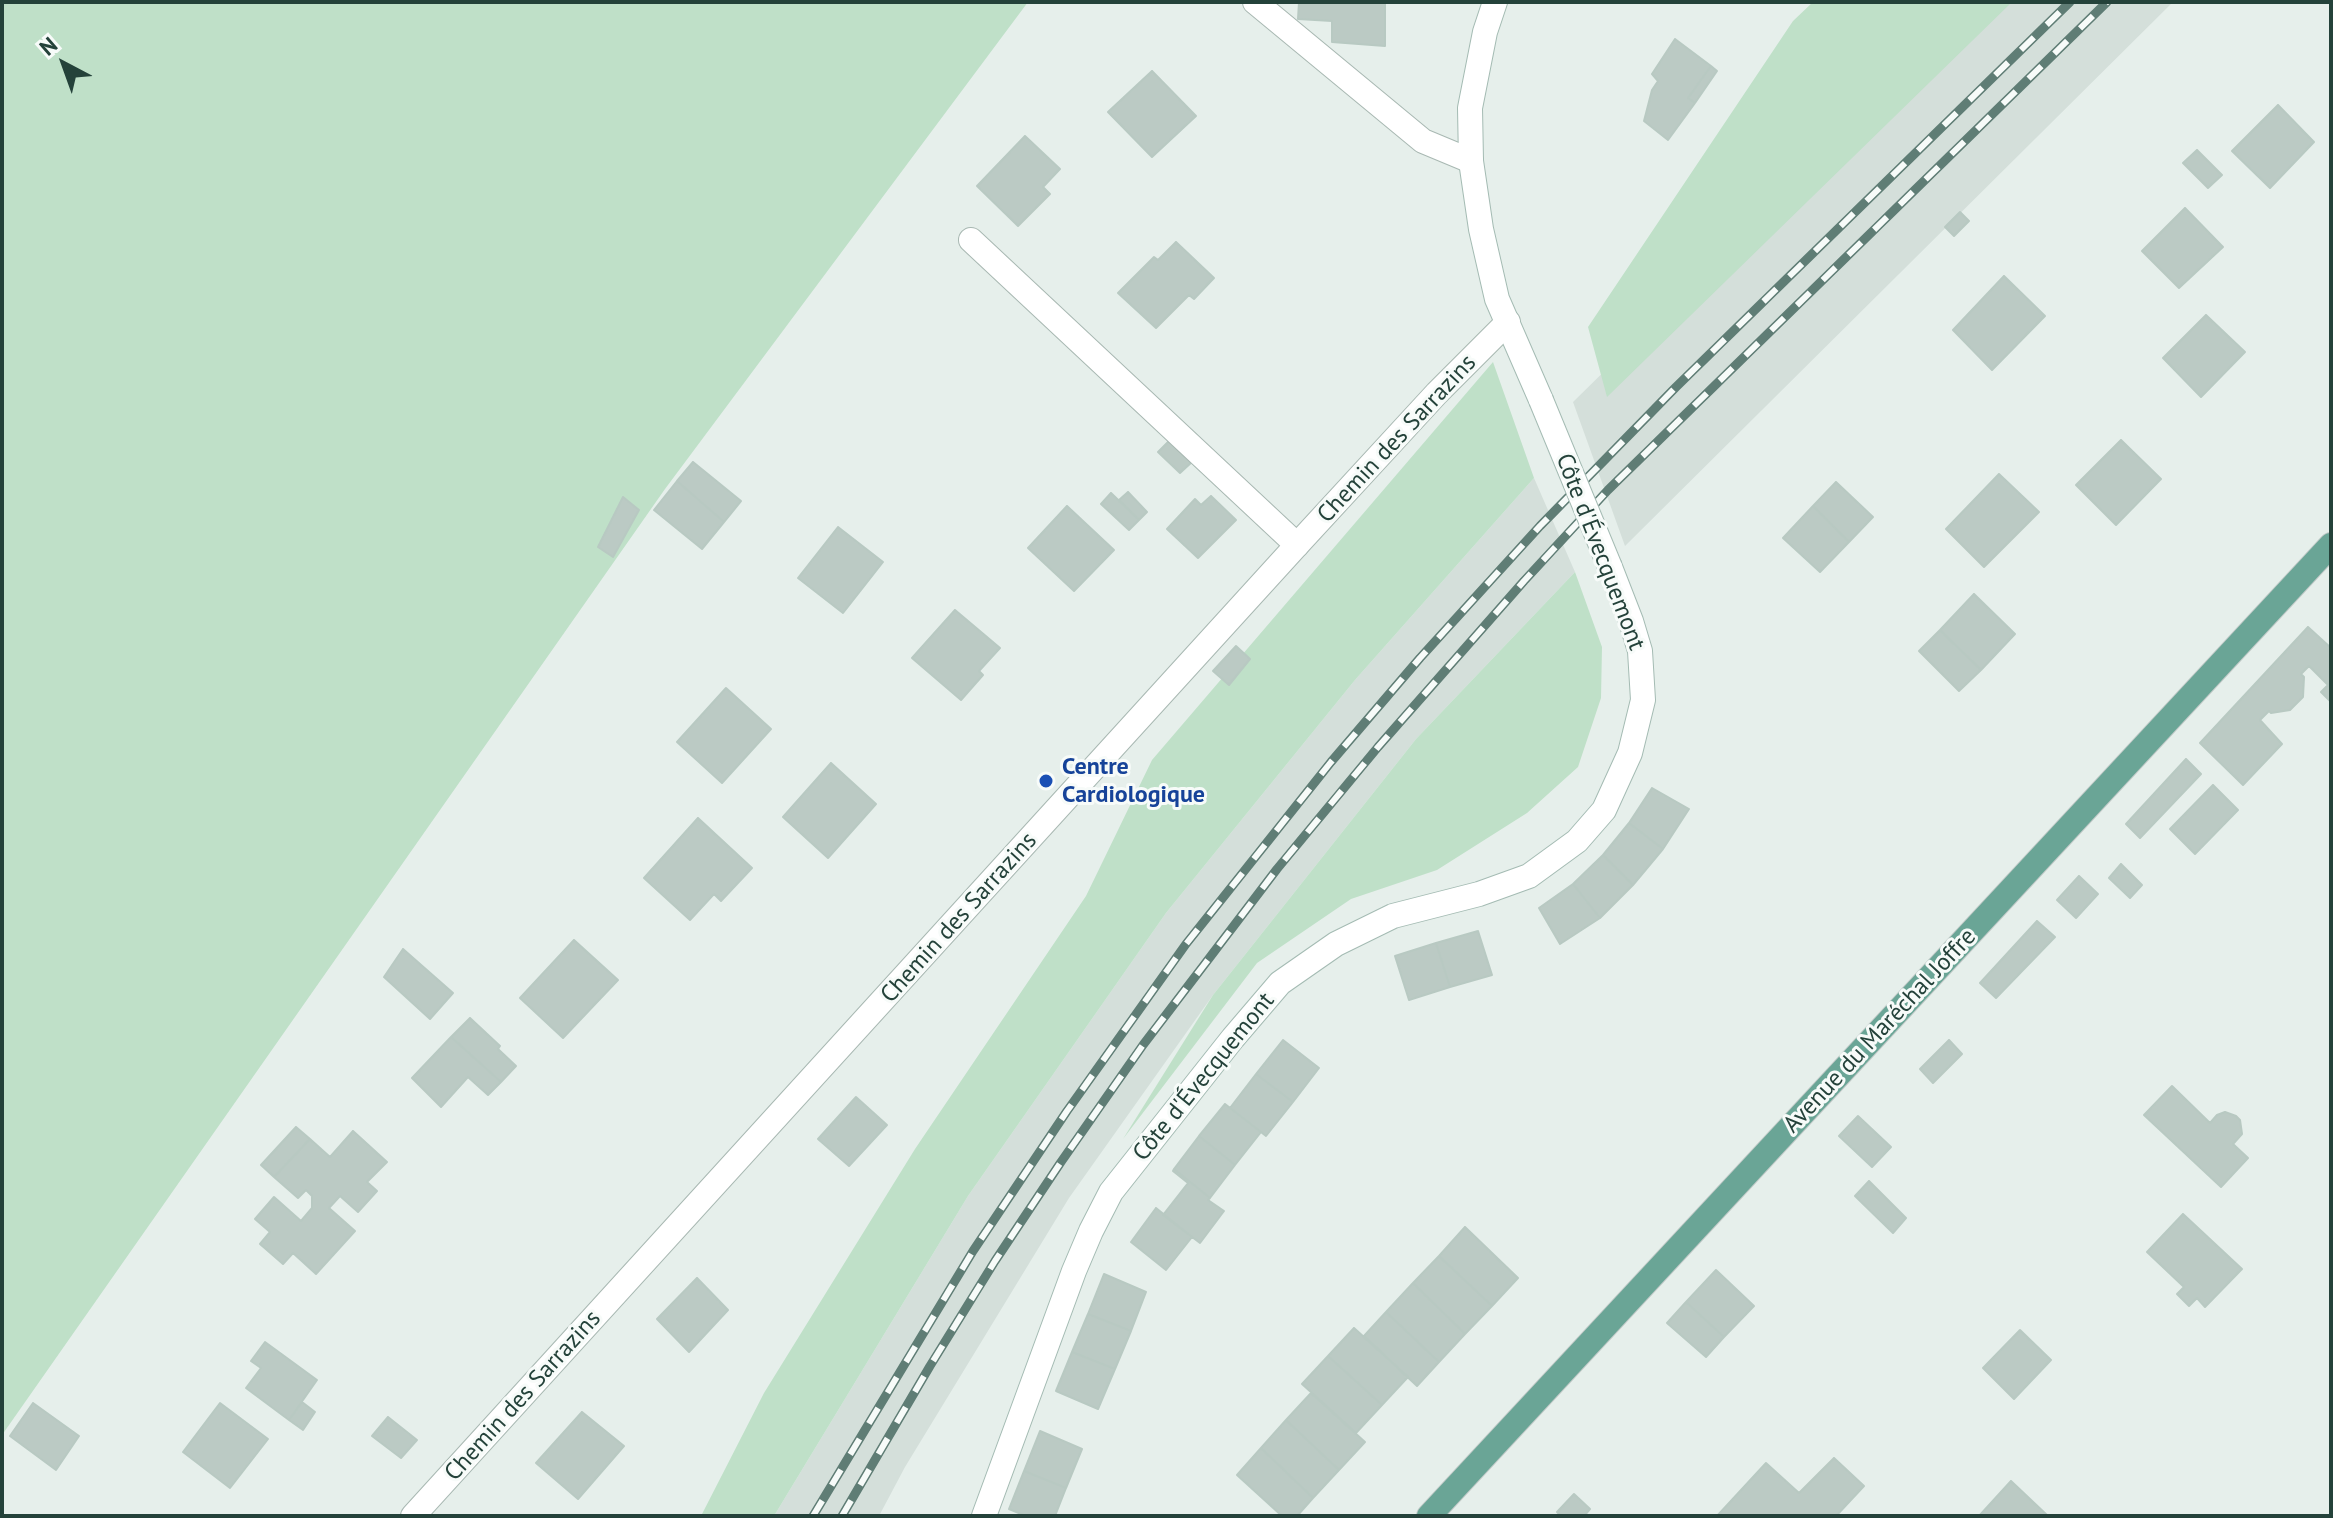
<!DOCTYPE html>
<html>
<head>
<meta charset="utf-8">
<style>
  body { margin:0 }
  #map { position:relative; width:2333px; height:1518px; overflow:hidden; background:#e6efeb; font-family:"PT Sans",sans-serif }
  canvas { display:block }
  .frame { position:absolute; inset:0; border:4px solid #24423a; pointer-events:none }
  .north { position:absolute; left:24px; top:24px; width:80px; height:80px; -webkit-text-stroke:6px #f7fbf9; paint-order:stroke; rotate:319deg; font-size:22px; font-weight:700; line-height:32px; text-align:center; color:#24423a }
  .north::after { content:''; display:block; margin:auto; width:28px; height:36px; background:#24423a; clip-path:polygon(50% 0,100% 100%,50% 72%,0 100%) }
</style>
</head>
<body>
<div id="map">
<canvas width="2333" height="1518"></canvas>
<div class="frame"></div>
<div class="north">N</div>
</div>
<script>
const context = document.querySelector('canvas').getContext('2d');
context.lineJoin = 'round';
function fillPath(path, color) { context.fillStyle = color; context.fill(path, 'evenodd'); }
const shape = rows => new Path2D(rows.map(r => 'M' + r).join(''));
function stroke(path, color, width, dash) { context.strokeStyle = color; context.lineWidth = width; context.lineCap = dash ? 'butt' : 'round'; context.setLineDash(dash || []); context.stroke(path); }
function label(font, color, halo, rows, align = 'center') {
  context.font = font + ' "PT Sans",sans-serif'; context.lineWidth = 6; context.setLineDash([]); context.textBaseline = 'middle'; context.strokeStyle = halo; context.fillStyle = color; for (const [text, x, y, turn = 0] of rows) {
    context.save(); context.translate(x, y); context.rotate((+turn || 0) * Math.PI / 180); context.textAlign = isNaN(turn) ? turn : align; if (halo) context.strokeText(text, 0, 0); context.fillText(text, 0, 0); context.restore();
  }
}
fillPath(shape([
  [1980,2,2173,2,1625,546,1573,402],
  [1534,478,1575,572,1416,739,1213,995,1069,1198,905,1467,879,1516,774,1516,968,1196,1166,913,1355,680]
]), '#d4dfda');
fillPath(shape([
  [2,2,1028,2,665,489,2,1435],
  [1813,2,2012,2,1607,397,1588,327,1793,21],
  [1493,362,1534,478,1355,680,1166,913,968,1196,774,1516,701,1516,764,1393,915,1149,1086,896,1152,760],
  [1575,572,1602,647,1601,698,1578,767,1527,813,1437,870,1351,899,1257,963,1123,1139,1213,995,1416,739]
]), '#bfe0c8');
const building = shape([
  [1299,2,1385,2,1385,46,1332,42,1332,21,1298,19,1299,2],
  [1675,39,1711,66,1688,98,1695,103,1668,140,1644,121,1652,90,1658,81,1652,74,1675,39],
  [1711,66,1717,71,1695,103,1688,98,1711,66],
  [1152,71,1196,116,1152,157,1108,112,1152,71],
  [2278,105,2314,142,2270,188,2232,151,2278,105],
  [1025,136,1060,169,1043,187,1050,194,1018,226,977,186,1025,136],
  [2197,150,2222,175,2208,188,2183,163,2197,150],
  [2185,208,2223,247,2179,288,2142,251,2185,208],
  [1960,212,1969,221,1954,236,1945,227,1960,212],
  [1176,242,1214,278,1194,299,1189,295,1156,328,1118,293,1154,257,1158,260,1176,242],
  [2004,276,2045,316,1992,370,1953,330,2004,276],
  [2206,315,2245,352,2201,397,2163,358,2206,315],
  [1171,439,1193,461,1180,473,1158,452,1171,439],
  [2121,440,2161,479,2116,525,2076,485,2121,440],
  [693,462,741,501,724,522,677,481,693,462],
  [1999,474,2039,512,1984,567,1946,529,1999,474],
  [677,481,724,522,702,549,654,510,677,481],
  [1836,482,1873,517,1849,542,1813,506,1836,482],
  [1128,492,1147,512,1139,520,1119,500,1128,492],
  [1111,493,1139,520,1129,530,1101,504,1111,493],
  [1211,496,1236,520,1198,558,1167,529,1195,499,1201,505,1211,496],
  [623,497,639,510,613,557,598,547,623,497],
  [1067,506,1114,550,1074,591,1028,548,1067,506],
  [1813,506,1849,542,1820,572,1783,538,1813,506],
  [838,527,883,562,843,613,798,578,838,527],
  [1974,594,2015,634,1981,670,1940,630,1974,594],
  [955,610,1000,648,979,671,983,675,961,700,912,658,955,610],
  [2308,627,2331,648,2331,702,2321,692,2328,685,2309,666,2301,674,2304,677,2303,697,2290,710,2271,713,2269,711,2260,720,2282,744,2243,785,2200,743,2308,627],
  [1940,630,1981,670,1959,691,1919,651,1940,630],
  [1236,646,1250,659,1229,685,1213,671,1236,646],
  [726,688,771,729,722,783,677,742,726,688],
  [2186,759,2201,774,2140,838,2126,824,2186,759],
  [831,763,876,804,828,858,783,817,831,763],
  [2213,785,2238,810,2195,854,2170,829,2213,785],
  [1652,788,1689,809,1663,849,1629,823,1652,788],
  [698,818,752,868,721,901,714,894,690,920,644,878,698,818],
  [1629,823,1663,849,1633,885,1603,855,1629,823],
  [1603,855,1633,885,1600,918,1573,884,1603,855],
  [2121,864,2142,885,2130,898,2109,878,2121,864],
  [2079,876,2098,894,2076,918,2057,900,2079,876],
  [1573,884,1600,918,1560,944,1539,908,1573,884],
  [2037,921,2055,937,1996,998,1980,983,2037,921],
  [1478,931,1492,975,1450,987,1436,943,1478,931],
  [574,940,618,980,563,1038,520,998,574,940],
  [1436,943,1450,987,1409,1000,1395,956,1436,943],
  [403,949,453,993,430,1019,384,977,403,949],
  [470,1018,500,1046,498,1049,516,1066,501,1082,451,1037,470,1018],
  [451,1037,501,1082,488,1095,468,1077,441,1107,412,1078,451,1037],
  [1283,1040,1319,1068,1293,1102,1256,1074,1283,1040],
  [1949,1040,1962,1054,1933,1083,1920,1069,1949,1040],
  [1256,1074,1293,1102,1266,1136,1230,1108,1256,1074],
  [2172,1086,2210,1123,2217,1115,2225,1112,2236,1116,2240,1120,2242,1134,2233,1144,2248,1158,2221,1187,2144,1115,2172,1086],
  [856,1097,887,1125,849,1166,818,1139,856,1097],
  [1225,1104,1261,1132,1235,1165,1199,1136,1225,1104],
  [1858,1116,1891,1147,1872,1167,1839,1136,1858,1116],
  [296,1127,310,1139,274,1177,261,1165,296,1127],
  [353,1131,387,1162,367,1182,377,1191,358,1212,340,1196,329,1208,355,1231,316,1274,293,1253,283,1264,260,1244,270,1232,255,1219,274,1197,301,1221,312,1208,312,1196,306,1190,298,1198,274,1177,310,1139,330,1157,353,1131],
  [1199,1136,1235,1165,1210,1198,1174,1169,1199,1136],
  [1174,1169,1210,1198,1208,1200,1224,1211,1200,1243,1163,1215,1188,1183,1173,1171,1174,1169],
  [1869,1181,1906,1218,1893,1233,1855,1196,1869,1181],
  [1156,1208,1192,1237,1166,1270,1131,1242,1156,1208],
  [2183,1214,2242,1269,2205,1307,2197,1298,2189,1306,2177,1294,2184,1287,2147,1252,2183,1214],
  [1465,1227,1518,1278,1492,1306,1439,1256,1465,1227],
  [1439,1256,1492,1306,1465,1334,1413,1283,1439,1256],
  [1716,1270,1754,1306,1724,1337,1686,1302,1716,1270],
  [1104,1274,1146,1292,1131,1331,1088,1314,1104,1274],
  [697,1278,728,1310,689,1352,657,1319,697,1278],
  [1413,1283,1465,1334,1439,1362,1386,1312,1413,1283],
  [1686,1302,1724,1337,1706,1357,1667,1323,1686,1302],
  [1386,1312,1439,1362,1417,1386,1364,1336,1386,1312],
  [1088,1314,1131,1331,1115,1369,1072,1352,1088,1314],
  [1354,1328,1408,1377,1382,1405,1328,1356,1354,1328],
  [2020,1330,2051,1360,2014,1399,1983,1368,2020,1330],
  [265,1342,317,1380,289,1420,246,1388,261,1368,251,1361,265,1342],
  [1072,1352,1115,1369,1098,1409,1056,1391,1072,1352],
  [1328,1356,1382,1405,1356,1433,1302,1384,1328,1356],
  [1311,1393,1365,1442,1339,1470,1286,1420,1311,1393],
  [302,1402,315,1412,303,1430,289,1420,302,1402],
  [33,1403,79,1436,56,1470,10,1436,33,1403],
  [220,1403,268,1439,230,1488,183,1452,220,1403],
  [582,1412,624,1446,578,1499,536,1463,582,1412],
  [388,1417,417,1440,401,1458,372,1436,388,1417],
  [1286,1420,1339,1470,1313,1498,1261,1448,1286,1420],
  [1040,1431,1082,1449,1066,1488,1024,1471,1040,1431],
  [1261,1448,1313,1498,1297,1516,1282,1516,1237,1475,1261,1448],
  [1834,1458,1864,1486,1836,1516,1717,1516,1766,1463,1799,1493,1834,1458],
  [1024,1471,1066,1488,1055,1516,1026,1516,1009,1509,1024,1471],
  [2011,1481,2048,1516,1979,1516,2011,1481],
  [1574,1494,1590,1509,1584,1516,1561,1516,1557,1512,1574,1494]
]);
fillPath(building, '#bbcac4');
stroke(building, '#b8c9c2', 2);
const lane = shape([
  [971,240,1297,545]
]);
const street = shape([
  [1255,2,1423,141,1471,161],
  [413,1516,1297,545,1437,393,1508,322]
]);
const secondary = shape([
  [1495,2,1485,32,1470,108,1471,161,1481,229,1497,299,1541,400],
  [984,1516,1074,1271,1091,1231,1111,1192,1233,1038,1280,983,1336,944,1393,916,1479,894,1529,876,1577,841,1604,810,1630,753,1643,700,1640,651,1631,621,1610,567]
]);
const primary = shape([
  [1429,1516,2331,545]
]);
stroke(lane, '#a8b8b2', 26);
stroke(street, '#a8b8b2', 26);
stroke(secondary, '#a4bbb3', 26);
stroke(primary, '#c2cac8', 26);
stroke(lane, '#fff', 24);
stroke(street, '#fff', 24);
stroke(secondary, '#fff', 24);
stroke(primary, '#6aa596', 24);
const rail = shape([
  [813,1516,973,1251,1067,1111,1186,944,1331,762,1420,658,1540,526,1676,387,2070,2],
  [842,1516,930,1366,995,1261,1061,1162,1143,1045,1204,965,1277,869,1378,747,1524,581,1608,490,2107,2]
]);
stroke(rail, '#5f7d75', 9);
stroke(rail, '#f7fbf9', 6, [18]);
const secondaryBridge = shape([
  [1541,400,1610,567]
]);
stroke(secondaryBridge, '#a4bbb3', 26, []);
stroke(secondaryBridge, '#fff', 24);
for (const [x, y, r, color] of [
  [1046,781,8,"#1a4fb4"]
]) { const dot = new Path2D(); dot.arc(x, y, r, 0, 2 * Math.PI); context.fillStyle = color; context.fill(dot); stroke(dot, '#f7fbf9', 3); }
label('24px', '#24423a', '#f7fbf9', [
  ["Chemin des Sarrazins",1397,439,-47],
  ["Côte d'Évecquemont",1600,552,69],
  ["Chemin des Sarrazins",959,918,-48],
  ["Avenue du Maréchal Joffre",1880,1031,-47],
  ["Côte d'Évecquemont",1204,1077,-51],
  ["Chemin des Sarrazins",523,1396,-48]
]);
label('bold 24px', '#164399', '#f7fbf9', [
  ["Centre",1062,767],
  ["Cardiologique",1062,795]
], 'left');
</script>
</body>
</html>
